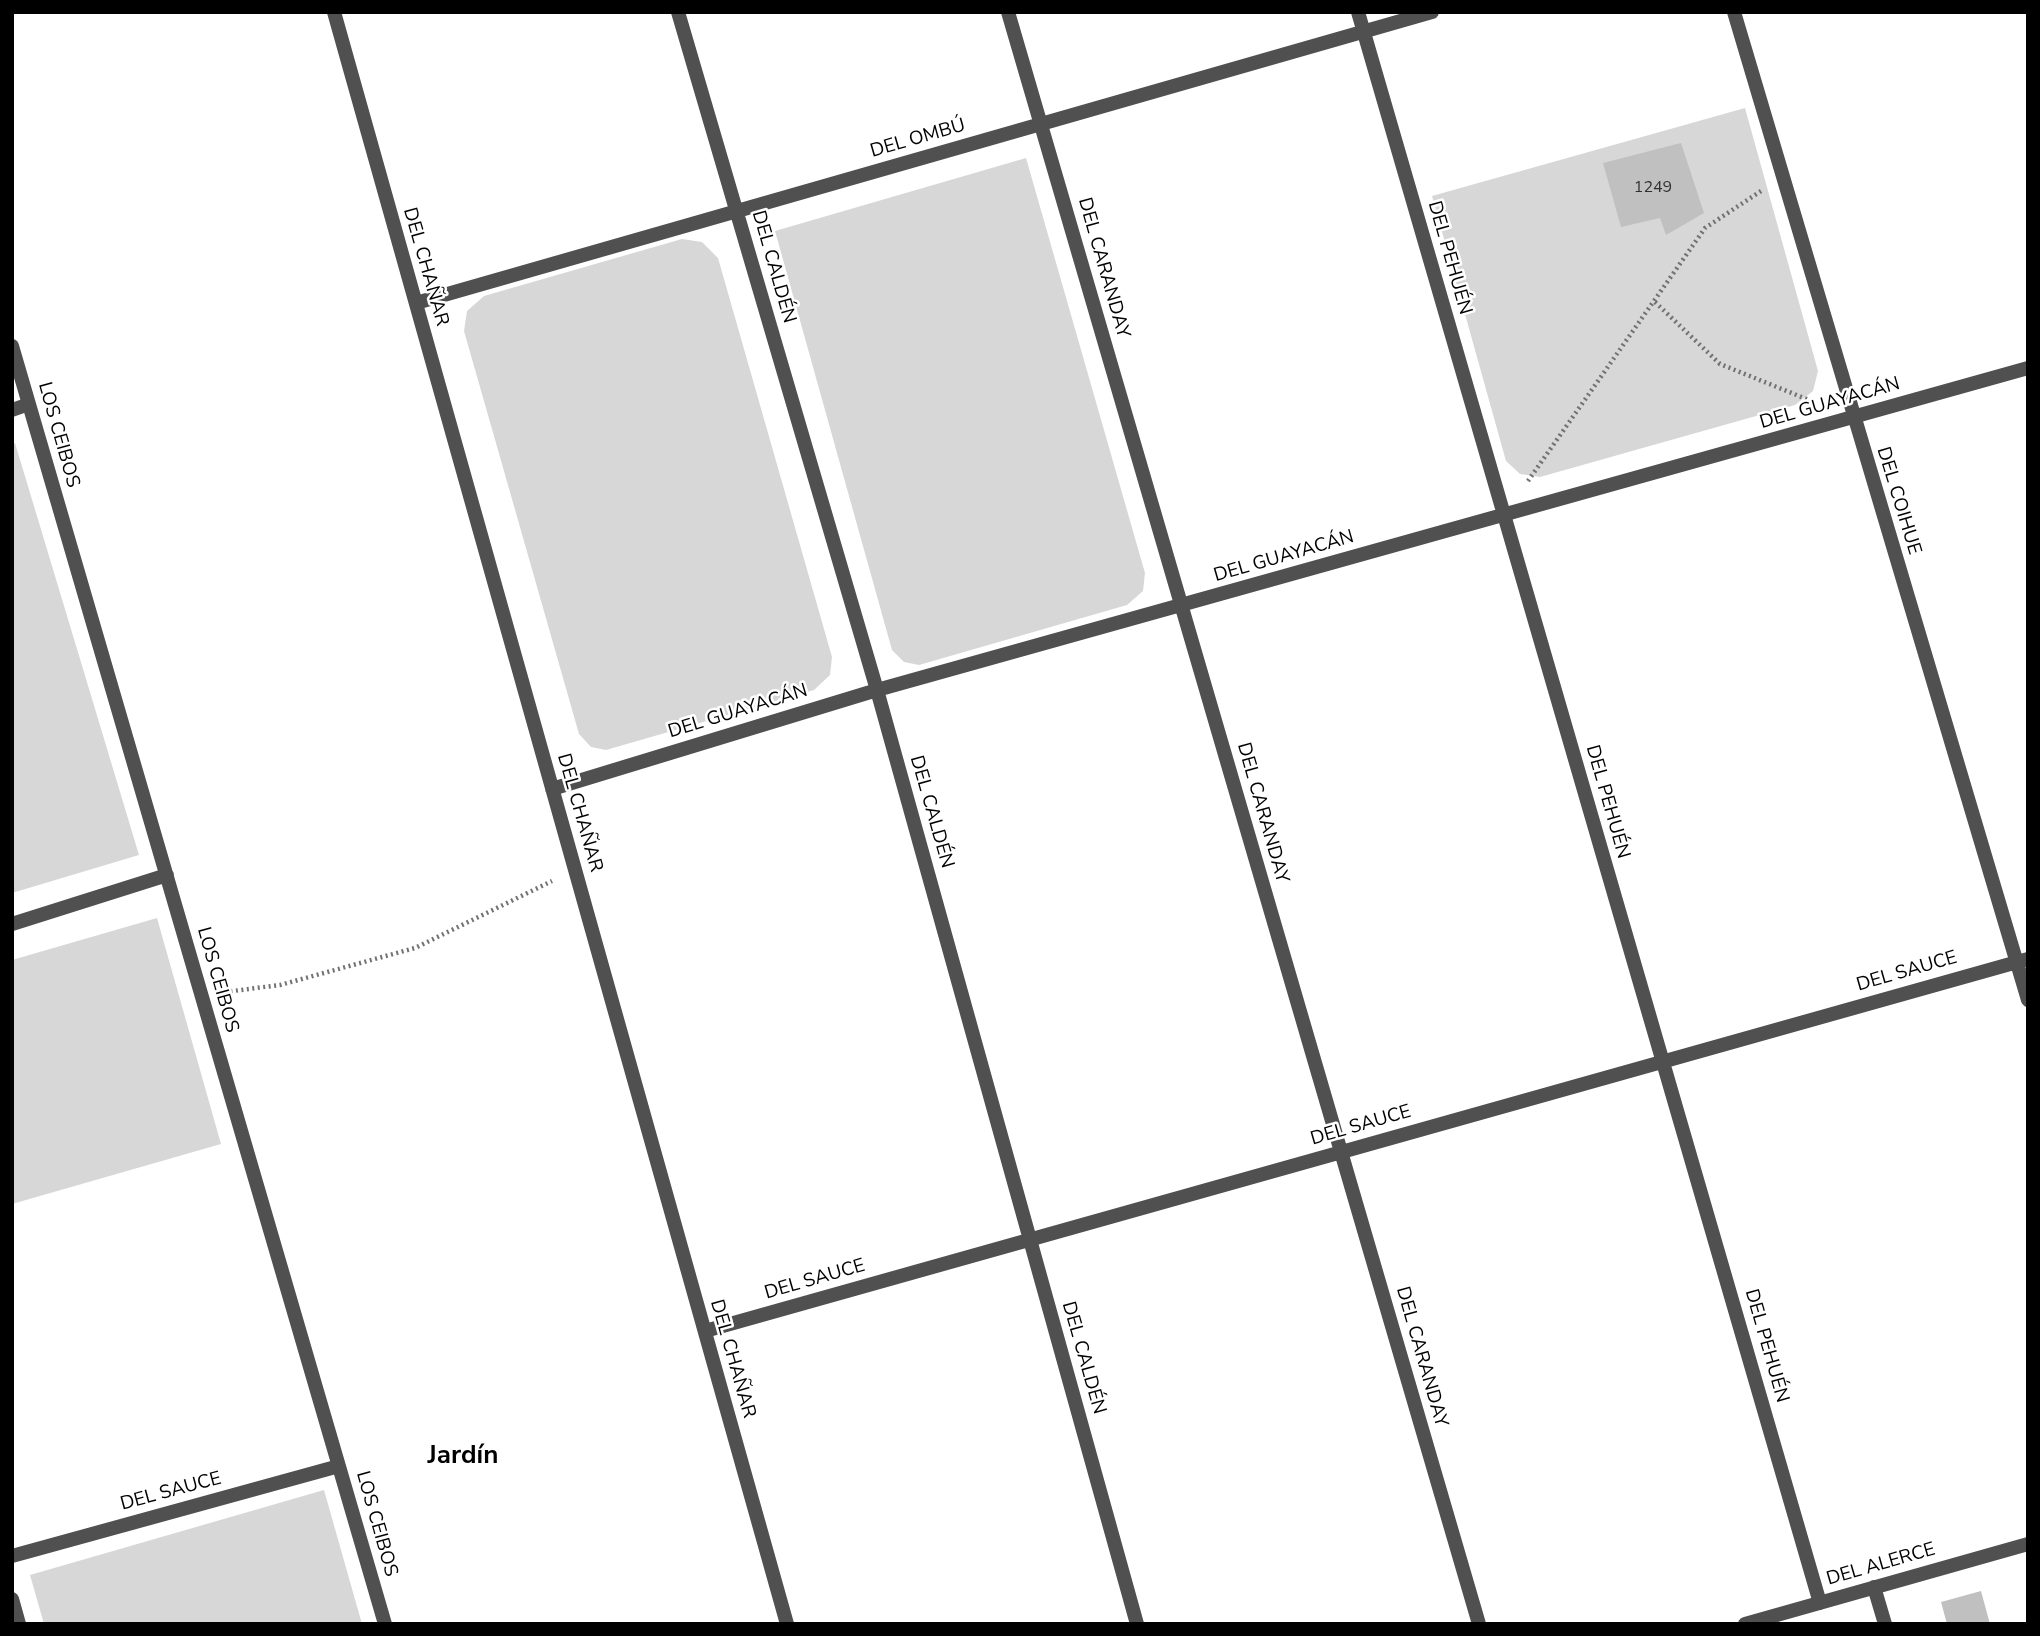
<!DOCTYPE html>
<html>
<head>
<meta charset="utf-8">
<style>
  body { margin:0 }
  #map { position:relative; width:2040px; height:1636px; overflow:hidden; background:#fff; font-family:"Nunito Sans",sans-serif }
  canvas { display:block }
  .frame { position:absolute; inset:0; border:14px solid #000; pointer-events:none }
</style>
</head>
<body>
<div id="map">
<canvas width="2040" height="1636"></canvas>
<div class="frame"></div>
</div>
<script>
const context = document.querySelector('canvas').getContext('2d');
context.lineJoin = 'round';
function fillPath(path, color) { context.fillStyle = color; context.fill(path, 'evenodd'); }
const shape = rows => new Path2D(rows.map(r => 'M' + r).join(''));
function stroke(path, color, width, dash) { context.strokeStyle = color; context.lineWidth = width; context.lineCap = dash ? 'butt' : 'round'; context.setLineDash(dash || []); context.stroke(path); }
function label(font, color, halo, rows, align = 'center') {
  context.font = font + ' "Nunito Sans",sans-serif'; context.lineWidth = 5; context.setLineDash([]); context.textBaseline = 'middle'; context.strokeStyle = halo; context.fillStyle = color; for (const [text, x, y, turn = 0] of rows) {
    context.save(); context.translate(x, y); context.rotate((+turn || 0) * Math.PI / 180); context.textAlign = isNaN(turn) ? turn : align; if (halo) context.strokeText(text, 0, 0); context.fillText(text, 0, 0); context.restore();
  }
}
fillPath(shape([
  [1745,108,1818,371,1813,391,1795,405,1540,477,1520,474,1506,461,1432,196],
  [1026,158,1145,573,1143,591,1127,605,919,665,904,662,892,650,775,231],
  [682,239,702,242,718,258,832,657,830,675,814,690,606,750,591,747,579,734,464,331,467,311,484,296],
  [15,443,139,855,12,893,12,444],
  [157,918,221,1144,12,1204,12,960],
  [324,1490,362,1624,44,1624,30,1575]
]), '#d7d7d7');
fillPath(shape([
  [1681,143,1704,213,1666,235,1660,218,1621,227,1603,163],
  [1981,1591,1990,1624,1947,1624,1941,1602]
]), '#c0c0c0');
stroke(shape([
  [1655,302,1720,364,1814,402],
  [1528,481,1705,228,1761,191],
  [225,992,280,985,415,948,552,881]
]), '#727272', 4.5, [2, 3.5]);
stroke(shape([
  [334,12,787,1624],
  [678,12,877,690,1137,1624],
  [1008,12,1479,1624],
  [1358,12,1820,1603],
  [1734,12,2028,1000],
  [416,303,1432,12],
  [12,346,385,1624],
  [12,410,29,404],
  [552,789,877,690,2028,368],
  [12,924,167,875],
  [705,1331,2028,959],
  [12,1556,339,1466],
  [1874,1587,1885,1624],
  [12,1599,19,1624],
  [1745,1624,2028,1544]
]), '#505050', 14);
label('16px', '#303030', null, [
  ["1249",1653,188]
]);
label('19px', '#000', '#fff', [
  ["DEL OMBÚ",918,139,-16],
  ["DEL PEHUÉN",1449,258,74],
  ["DEL CHAÑAR",425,267,74],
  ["DEL CALDÉN",773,267,74],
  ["DEL CARANDAY",1103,268,74],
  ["DEL GUAYACÁN",1830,404,-16],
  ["LOS CEIBOS",58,435,74],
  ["DEL COIHUE",1898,501,73],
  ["DEL GUAYACÁN",1284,557,-16],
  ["DEL GUAYACÁN",738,712,-17],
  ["DEL PEHUÉN",1607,802,74],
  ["DEL CALDÉN",931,812,74],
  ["DEL CHAÑAR",579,813,74],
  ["DEL CARANDAY",1262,813,74],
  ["DEL SAUCE",1907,972,-16],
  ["LOS CEIBOS",217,980,74],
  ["DEL SAUCE",1361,1126,-16],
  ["DEL SAUCE",815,1280,-16],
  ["DEL PEHUÉN",1766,1346,74],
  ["DEL CARANDAY",1421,1357,74],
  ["DEL CALDÉN",1083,1358,74],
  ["DEL CHAÑAR",732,1359,74],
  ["DEL SAUCE",171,1492,-15],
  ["LOS CEIBOS",376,1524,74],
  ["DEL ALERCE",1881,1565,-16]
]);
label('bold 26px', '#000', '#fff', [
  ["Jardín",463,1457]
]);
</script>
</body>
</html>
